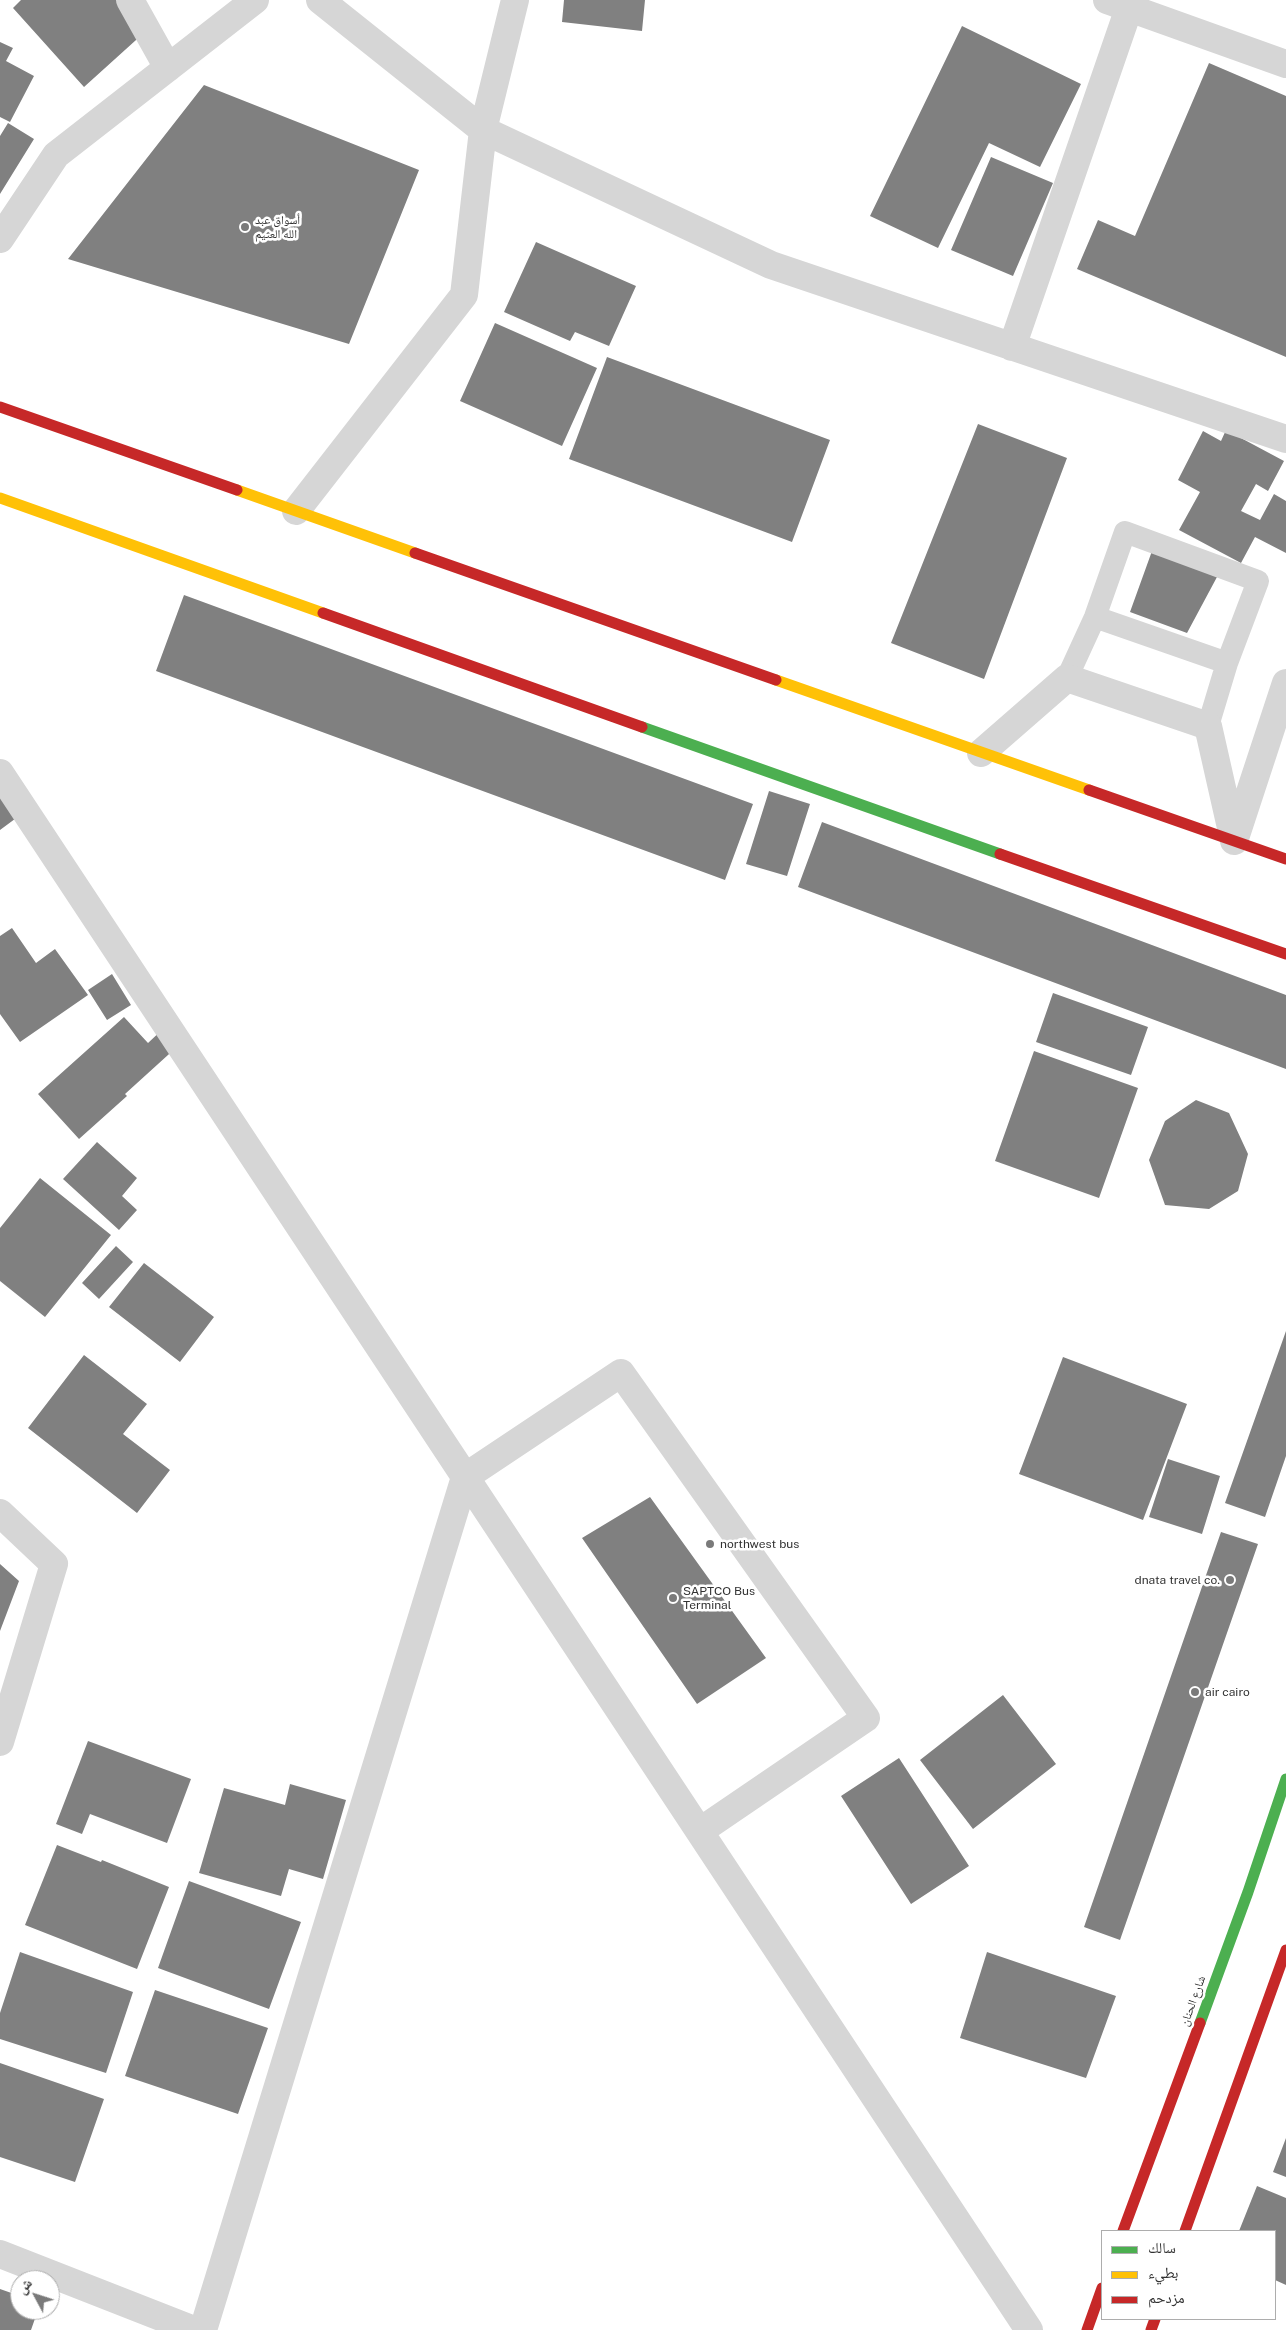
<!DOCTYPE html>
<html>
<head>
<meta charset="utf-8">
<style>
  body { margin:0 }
  #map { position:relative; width:1286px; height:2330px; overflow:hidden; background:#fff; font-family:"Public Sans","Noto Naskh Arabic",sans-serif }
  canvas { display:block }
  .legend { position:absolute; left:1101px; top:2230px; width:175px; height:90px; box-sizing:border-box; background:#fff; border:1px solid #adadad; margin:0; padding:6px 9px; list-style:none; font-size:15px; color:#323232 }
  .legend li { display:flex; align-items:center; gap:10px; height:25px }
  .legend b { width:25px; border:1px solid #adadad }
  .north { position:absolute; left:10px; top:2270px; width:50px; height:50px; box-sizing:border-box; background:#fff; border:1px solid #adadad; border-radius:50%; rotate:310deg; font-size:14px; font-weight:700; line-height:20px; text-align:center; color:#323232 }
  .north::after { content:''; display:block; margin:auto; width:18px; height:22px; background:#7a7a7a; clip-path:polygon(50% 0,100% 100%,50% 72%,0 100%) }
</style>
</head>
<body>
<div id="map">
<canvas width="1286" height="2330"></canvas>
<ul class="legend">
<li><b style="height:6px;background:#4caf50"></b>سالك</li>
<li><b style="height:6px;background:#ffc107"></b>بطيء</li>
<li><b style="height:6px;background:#c62828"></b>مزدحم</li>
</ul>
<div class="north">ش</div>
</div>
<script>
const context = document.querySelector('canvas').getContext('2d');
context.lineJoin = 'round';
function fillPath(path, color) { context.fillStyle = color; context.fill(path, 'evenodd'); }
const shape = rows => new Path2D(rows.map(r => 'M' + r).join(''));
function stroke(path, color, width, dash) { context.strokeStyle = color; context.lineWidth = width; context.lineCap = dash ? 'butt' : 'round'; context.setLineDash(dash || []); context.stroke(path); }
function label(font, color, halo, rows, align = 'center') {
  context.font = font + ' "Public Sans","Noto Naskh Arabic",sans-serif'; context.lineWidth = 5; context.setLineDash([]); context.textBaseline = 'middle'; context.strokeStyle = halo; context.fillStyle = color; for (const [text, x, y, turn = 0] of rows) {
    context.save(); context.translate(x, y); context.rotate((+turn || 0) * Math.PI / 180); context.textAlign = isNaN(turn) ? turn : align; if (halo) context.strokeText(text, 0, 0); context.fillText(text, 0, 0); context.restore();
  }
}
fillPath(shape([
  [21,0,119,0,146,31,84,87,13,8],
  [564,0,645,0,642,31,562,22],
  [962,26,1081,84,1040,167,989,143,938,248,870,216],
  [0,42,13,48,6,61,34,76,10,122,0,117],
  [1209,63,1286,96,1286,357,1077,269,1098,220,1135,236],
  [204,85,419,170,349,344,68,259],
  [8,123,34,139,0,194,0,136],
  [991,157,1053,183,1013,276,951,250],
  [536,242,636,286,609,346,575,332,570,341,504,312],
  [495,323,597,368,562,446,460,401],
  [607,357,830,440,792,542,569,459],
  [978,424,1067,458,984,679,891,643],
  [1226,430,1284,461,1268,491,1256,484,1241,511,1260,520,1274,494,1286,501,1286,553,1255,537,1241,563,1179,530,1200,492,1178,480,1203,431,1221,441],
  [1152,551,1217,577,1187,633,1130,612],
  [184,595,753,804,725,880,156,671],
  [0,782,23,813,0,830],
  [769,791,810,804,787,876,746,864],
  [822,822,1286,995,1286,1069,798,887],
  [12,928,36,963,55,949,88,995,20,1042,0,1014,0,936],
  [112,974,131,1005,107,1020,88,990],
  [1053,993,1148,1027,1131,1075,1036,1042],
  [124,1017,148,1043,164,1028,179,1045,125,1094,127,1096,79,1139,38,1094],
  [1034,1051,1138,1088,1099,1198,995,1161],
  [1196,1100,1229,1113,1248,1154,1238,1191,1209,1209,1165,1205,1149,1160,1165,1121],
  [97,1142,137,1178,122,1196,137,1210,119,1230,63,1179],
  [40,1178,111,1235,45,1317,0,1281,0,1228],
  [116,1246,133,1262,99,1299,82,1283],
  [144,1263,214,1317,180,1362,109,1307],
  [1286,1331,1286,1456,1265,1517,1225,1503],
  [84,1355,147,1404,123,1434,170,1470,137,1513,28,1428],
  [1063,1357,1187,1404,1143,1520,1019,1474],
  [1168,1459,1220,1476,1202,1534,1149,1517],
  [650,1497,766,1658,697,1704,582,1538],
  [1221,1532,1258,1544,1120,1940,1084,1927],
  [0,1564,19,1581,0,1631],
  [1003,1695,1056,1764,973,1829,920,1760],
  [88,1741,191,1779,167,1843,90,1814,82,1834,56,1824],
  [899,1758,969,1866,911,1904,841,1796],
  [290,1784,346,1800,323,1879,289,1869,281,1896,199,1873,224,1788,285,1805],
  [57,1845,101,1862,102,1860,169,1887,137,1969,25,1925],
  [189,1881,301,1922,269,2009,158,1968],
  [20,1952,133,1992,106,2073,0,2039,0,2013],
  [987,1952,1116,1996,1086,2078,960,2038],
  [155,1990,268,2028,238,2114,125,2076],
  [0,2063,104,2099,75,2182,0,2157],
  [1286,2138,1286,2177,1273,2172],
  [1257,2186,1286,2198,1286,2285,1275,2280,1275,2231,1239,2231],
  [0,2289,20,2296,20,2310,38,2310,31,2330,0,2330]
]), '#808080');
stroke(shape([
  [1095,617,1227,663],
  [1067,678,1095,617,1125,532,1258,581,1227,663,1208,726]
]), '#d6d6d6', 22);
stroke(shape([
  [130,0,168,68],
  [320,0,483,130,771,265,1286,439],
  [1107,0,1286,64],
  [0,239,56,155,255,0],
  [1012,347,1129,8],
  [296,511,464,295,483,130,515,0],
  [981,753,1067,678,1208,726,1234,841,1286,683],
  [0,773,1029,2330],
  [0,1513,54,1564,0,1742],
  [0,2254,194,2330],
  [203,2330,465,1477,621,1373,866,1718,700,1831]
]), '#d6d6d6', 28);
stroke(shape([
  [642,727,1000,854],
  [1200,2023,1248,1892,1286,1779]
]), '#4caf50', 11);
stroke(shape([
  [237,490,415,553],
  [0,498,323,613],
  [776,680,1089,790]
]), '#ffc107', 11);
stroke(shape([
  [0,407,237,490],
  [415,553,776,680],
  [323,613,642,727],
  [1089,790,1286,859],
  [1000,854,1286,954],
  [1123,2231,1200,2023],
  [1185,2231,1286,1950],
  [1087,2330,1102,2288],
  [1151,2330,1155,2319]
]), '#c62828', 11);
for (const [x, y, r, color] of [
  [245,227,5,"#7a7a7a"],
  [710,1544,5,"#7a7a7a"],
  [1230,1580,5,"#7a7a7a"],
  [673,1598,5,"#7a7a7a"],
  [1195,1692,5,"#7a7a7a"]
]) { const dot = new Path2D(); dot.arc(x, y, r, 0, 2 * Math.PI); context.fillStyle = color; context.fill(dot); stroke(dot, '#fff', 2); }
label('12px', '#323232', '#fff', [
  ["أسواق عبد",255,220],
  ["الله العثيم",255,234],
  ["northwest bus",720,1544],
  ["dnata travel co.",1220,1580,"right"],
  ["SAPTCO Bus",683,1591],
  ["Terminal",683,1605],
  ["air cairo",1205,1692]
], 'left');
label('12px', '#323232', '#fff', [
  ["شارع الحنان",1193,2001,-70]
]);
</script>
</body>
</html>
